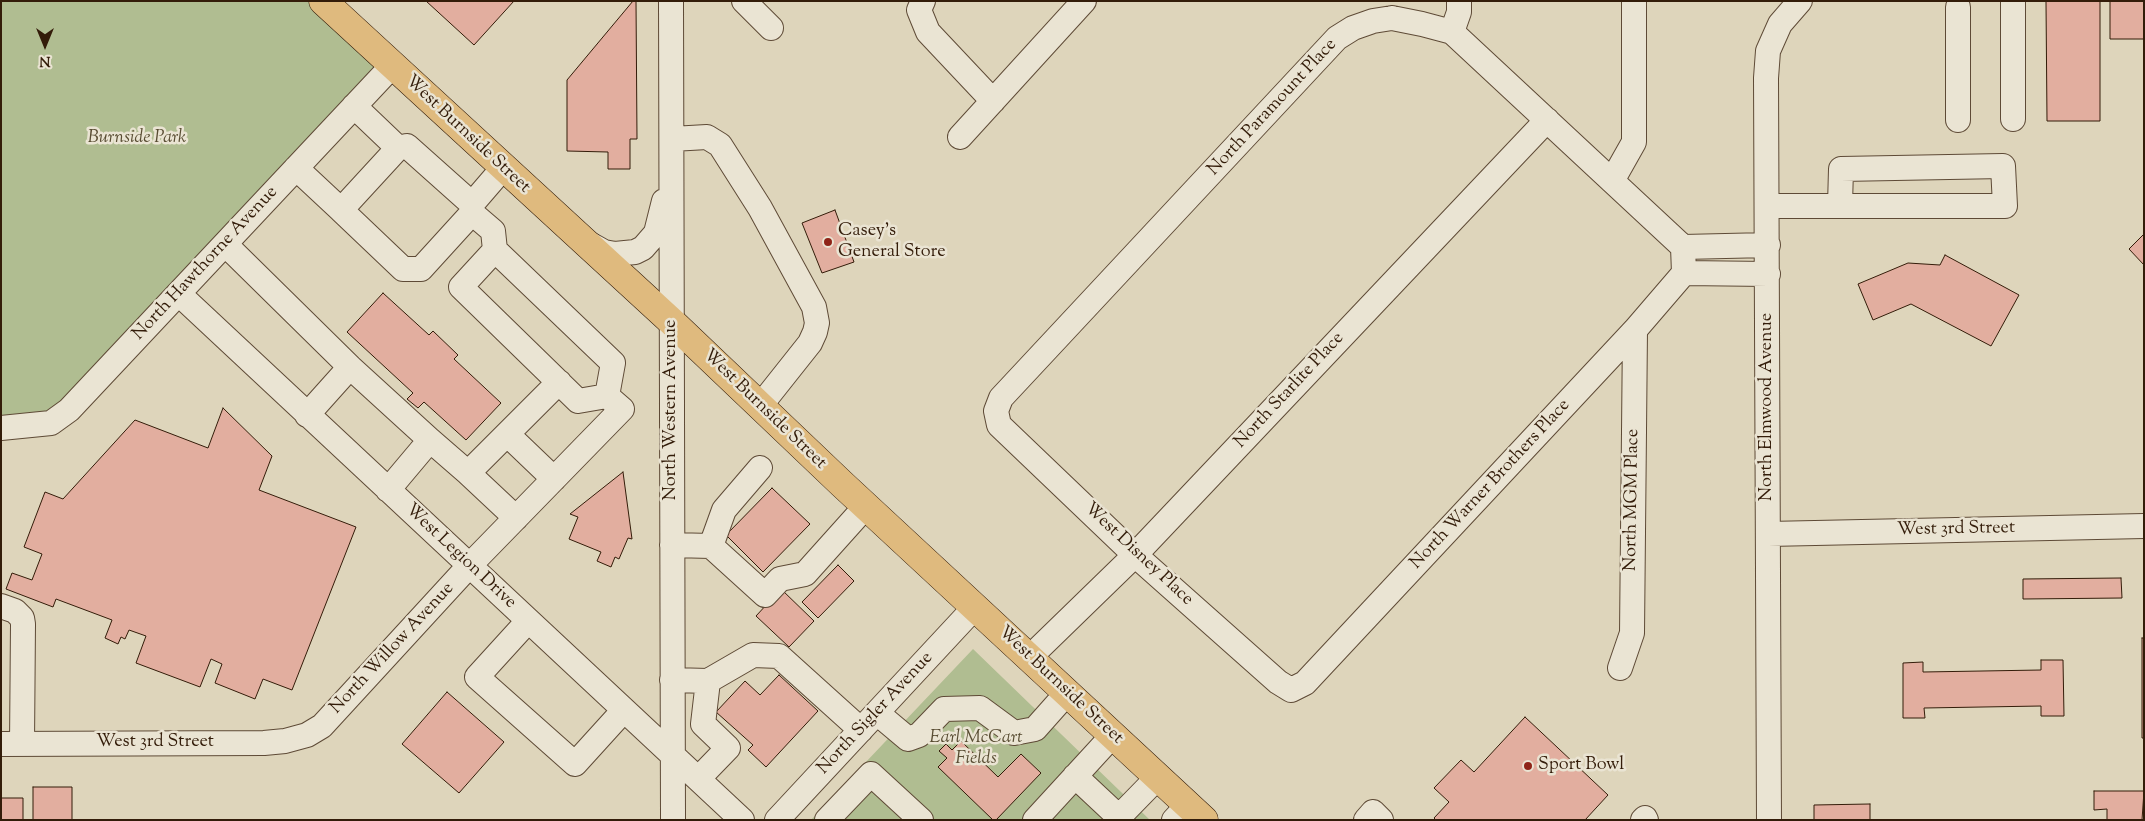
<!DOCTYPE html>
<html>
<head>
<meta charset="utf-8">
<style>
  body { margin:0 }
  #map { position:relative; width:2145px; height:821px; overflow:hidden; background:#ded5bb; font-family:"Sorts Mill Goudy",serif }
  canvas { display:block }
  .frame { position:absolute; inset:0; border:2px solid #331c09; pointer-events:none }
  .north { position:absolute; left:20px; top:20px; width:50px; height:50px; -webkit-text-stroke:4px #eae4d3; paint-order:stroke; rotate:180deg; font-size:14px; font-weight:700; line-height:20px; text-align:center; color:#331c09 }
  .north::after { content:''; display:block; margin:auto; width:18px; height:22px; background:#331c09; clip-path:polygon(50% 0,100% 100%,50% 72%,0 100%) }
</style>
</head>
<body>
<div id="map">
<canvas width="2145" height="821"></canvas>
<div class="frame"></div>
<div class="north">N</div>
</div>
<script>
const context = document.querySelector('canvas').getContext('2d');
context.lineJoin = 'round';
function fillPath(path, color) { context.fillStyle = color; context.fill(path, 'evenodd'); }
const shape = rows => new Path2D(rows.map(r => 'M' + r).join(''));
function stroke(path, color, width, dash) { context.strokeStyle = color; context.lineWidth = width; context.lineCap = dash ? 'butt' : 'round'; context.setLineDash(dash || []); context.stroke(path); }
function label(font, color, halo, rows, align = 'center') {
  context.font = font + ' "Sorts Mill Goudy",serif'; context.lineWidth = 5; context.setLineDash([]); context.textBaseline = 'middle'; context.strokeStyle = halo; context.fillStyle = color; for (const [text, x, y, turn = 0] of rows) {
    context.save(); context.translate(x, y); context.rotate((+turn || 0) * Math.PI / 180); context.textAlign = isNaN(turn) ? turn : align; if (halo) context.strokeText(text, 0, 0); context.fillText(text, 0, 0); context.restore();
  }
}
fillPath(shape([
  [1,1,323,1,392,66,69,410,1,428],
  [973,649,1150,820,811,820]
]), '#b0bd91');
const building = shape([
  [426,1,514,1,474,45,426,1],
  [633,1,636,1,637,139,630,139,630,169,608,169,608,152,567,151,567,80,633,1],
  [2046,1,2100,1,2100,121,2047,121,2046,1],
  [2110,1,2144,1,2144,39,2110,39,2110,1],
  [835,210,854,262,822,273,802,223,835,210],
  [2144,234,2144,265,2129,249,2144,234],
  [1945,255,2019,295,1991,346,1911,304,1873,320,1858,284,1908,263,1940,265,1945,255],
  [383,293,429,335,433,331,458,355,454,359,501,403,466,440,424,402,418,408,407,399,413,393,347,332,383,293],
  [223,408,272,456,259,490,356,527,292,690,263,679,255,699,215,683,222,664,211,659,200,687,136,663,146,636,129,630,125,639,121,637,118,644,105,638,112,620,56,599,53,607,6,589,12,573,32,580,42,554,24,547,45,492,63,499,135,420,208,448,223,408],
  [623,472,632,539,628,538,619,559,615,557,611,567,597,561,601,552,569,539,578,517,570,514,623,472],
  [772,488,810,524,763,572,726,535,772,488],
  [838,565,854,581,818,618,802,602,838,565],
  [2121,578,2122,598,2023,599,2023,579,2121,578],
  [781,589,814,621,789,647,756,616,781,589],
  [2142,638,2144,638,2144,738,2142,738,2142,638],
  [2041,660,2063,660,2064,716,2041,716,2041,706,1924,708,1925,718,1903,718,1903,663,1923,662,1923,672,2041,670,2041,660],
  [779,675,818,711,766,767,748,750,753,745,716,712,745,681,760,695,779,675],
  [447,692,504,742,459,793,402,744,447,692],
  [1525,717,1608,795,1585,820,1436,820,1434,818,1449,802,1434,788,1461,760,1474,772,1525,717],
  [961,741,998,777,1021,754,1041,773,996,820,993,820,938,767,947,758,939,751,946,744,952,750,961,741],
  [33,787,72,787,72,820,33,820,33,787],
  [2094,791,2144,791,2142,820,2107,820,2107,809,2094,810,2094,791],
  [1,798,23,798,23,820,1,820,1,798],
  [1870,804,1870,820,1814,820,1814,805,1870,804]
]);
fillPath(building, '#e2ae9f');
stroke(building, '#331c09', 1);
const minor = shape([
  [671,1,673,820],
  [744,1,771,28],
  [923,1,919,10,928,32,993,101],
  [2013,1,2013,119],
  [1392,18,1422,24,1452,32,1683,247,1684,273,1635,330,1305,683,1291,690,1278,682,1135,555,999,425,996,411,1001,398,1337,38,1353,28,1373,21,1392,18],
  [1452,32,1459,12,1459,1],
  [1958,120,1958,7],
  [960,137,1084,1],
  [672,139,707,137,720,145,760,208,814,307,817,323,815,332,810,343,760,406],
  [398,148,407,146,472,204,503,168],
  [296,168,341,210,398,148,354,106],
  [1612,181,1634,142,1634,1],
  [1768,206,2005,206,2003,166,1841,169,1840,205],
  [341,210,403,269,421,269,472,213,472,204],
  [472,213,493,231,495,250],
  [588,243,604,252,615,254,635,252,643,248,656,233,664,201],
  [225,244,350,367,430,440],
  [1683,247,1768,245],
  [495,250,613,363,607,396,578,401,461,287,495,250],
  [1684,273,1768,274],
  [179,294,742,820],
  [307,415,350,367],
  [1,428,51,423,69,410,392,66],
  [507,434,554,479],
  [388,490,430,440,468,473],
  [516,518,468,473,559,382],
  [1768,534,2144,526],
  [672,545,711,546,765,595,780,579,805,574,866,506],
  [711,546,724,510,760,468],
  [1,606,15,611,22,618,23,624,22,744],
  [528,621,477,677,575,764,624,710],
  [1029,658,1135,555,1547,120],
  [1620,668,1632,633,1635,330],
  [672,680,708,681,753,655,779,656,861,730],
  [877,713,908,739,919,735,944,709,980,708,1014,733,1035,729,1067,693],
  [1,744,264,743,285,741,307,735,322,726,469,566,622,409,607,396],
  [1075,776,1122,820],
  [698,779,728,748,703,724,708,681],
  [1119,817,1158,777],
  [777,820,975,607],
  [827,820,871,774,921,820],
  [1035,820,1113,735],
  [1174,820,1188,805],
  [1366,820,1373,812,1381,820],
  [1643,820,1645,818,1646,820],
  [1769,820,1766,78,1768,51,1780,24,1800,1]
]);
const major = shape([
  [323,1,672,322,842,484,1204,820]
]);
stroke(minor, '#5e4a36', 26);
stroke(major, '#331c09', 29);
stroke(minor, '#eae4d3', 24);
stroke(major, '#dfba7e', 28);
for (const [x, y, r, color] of [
  [828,242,5,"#8f2418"],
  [1528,766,5,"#8f2418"]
]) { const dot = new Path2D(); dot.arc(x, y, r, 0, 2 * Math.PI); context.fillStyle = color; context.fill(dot); stroke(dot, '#eae4d3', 2); }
label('18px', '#331c09', '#eae4d3', [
  ["North Paramount Place",1273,108,-47],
  ["West Burnside Street",467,135,43],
  ["North Hawthorne Avenue",206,264,-47],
  ["North Starlite Place",1290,391,-47],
  ["North Elmwood Avenue",1768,407,-90],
  ["North Western Avenue",672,410,-90],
  ["West Burnside Street",764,410,44],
  ["North Warner Brothers Place",1491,485,-47],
  ["North MGM Place",1633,500,-89],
  ["West 3rd Street",1956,530,-1],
  ["West Disney Place",1138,555,43],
  ["West Legion Drive",460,557,43],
  ["North Willow Avenue",393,649,-47],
  ["West Burnside Street",1060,686,43],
  ["North Sigler Avenue",876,714,-47],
  ["West 3rd Street",155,743]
]);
label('italic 18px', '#584c32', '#eae4d3', [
  ["Burnside Park",137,139],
  ["Earl McCart",976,739],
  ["Fields",976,760]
]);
label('18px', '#331c09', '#eae4d3', [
  ["Casey's",838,232],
  ["General Store",838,253],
  ["Sport Bowl",1538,766]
], 'left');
</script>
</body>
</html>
